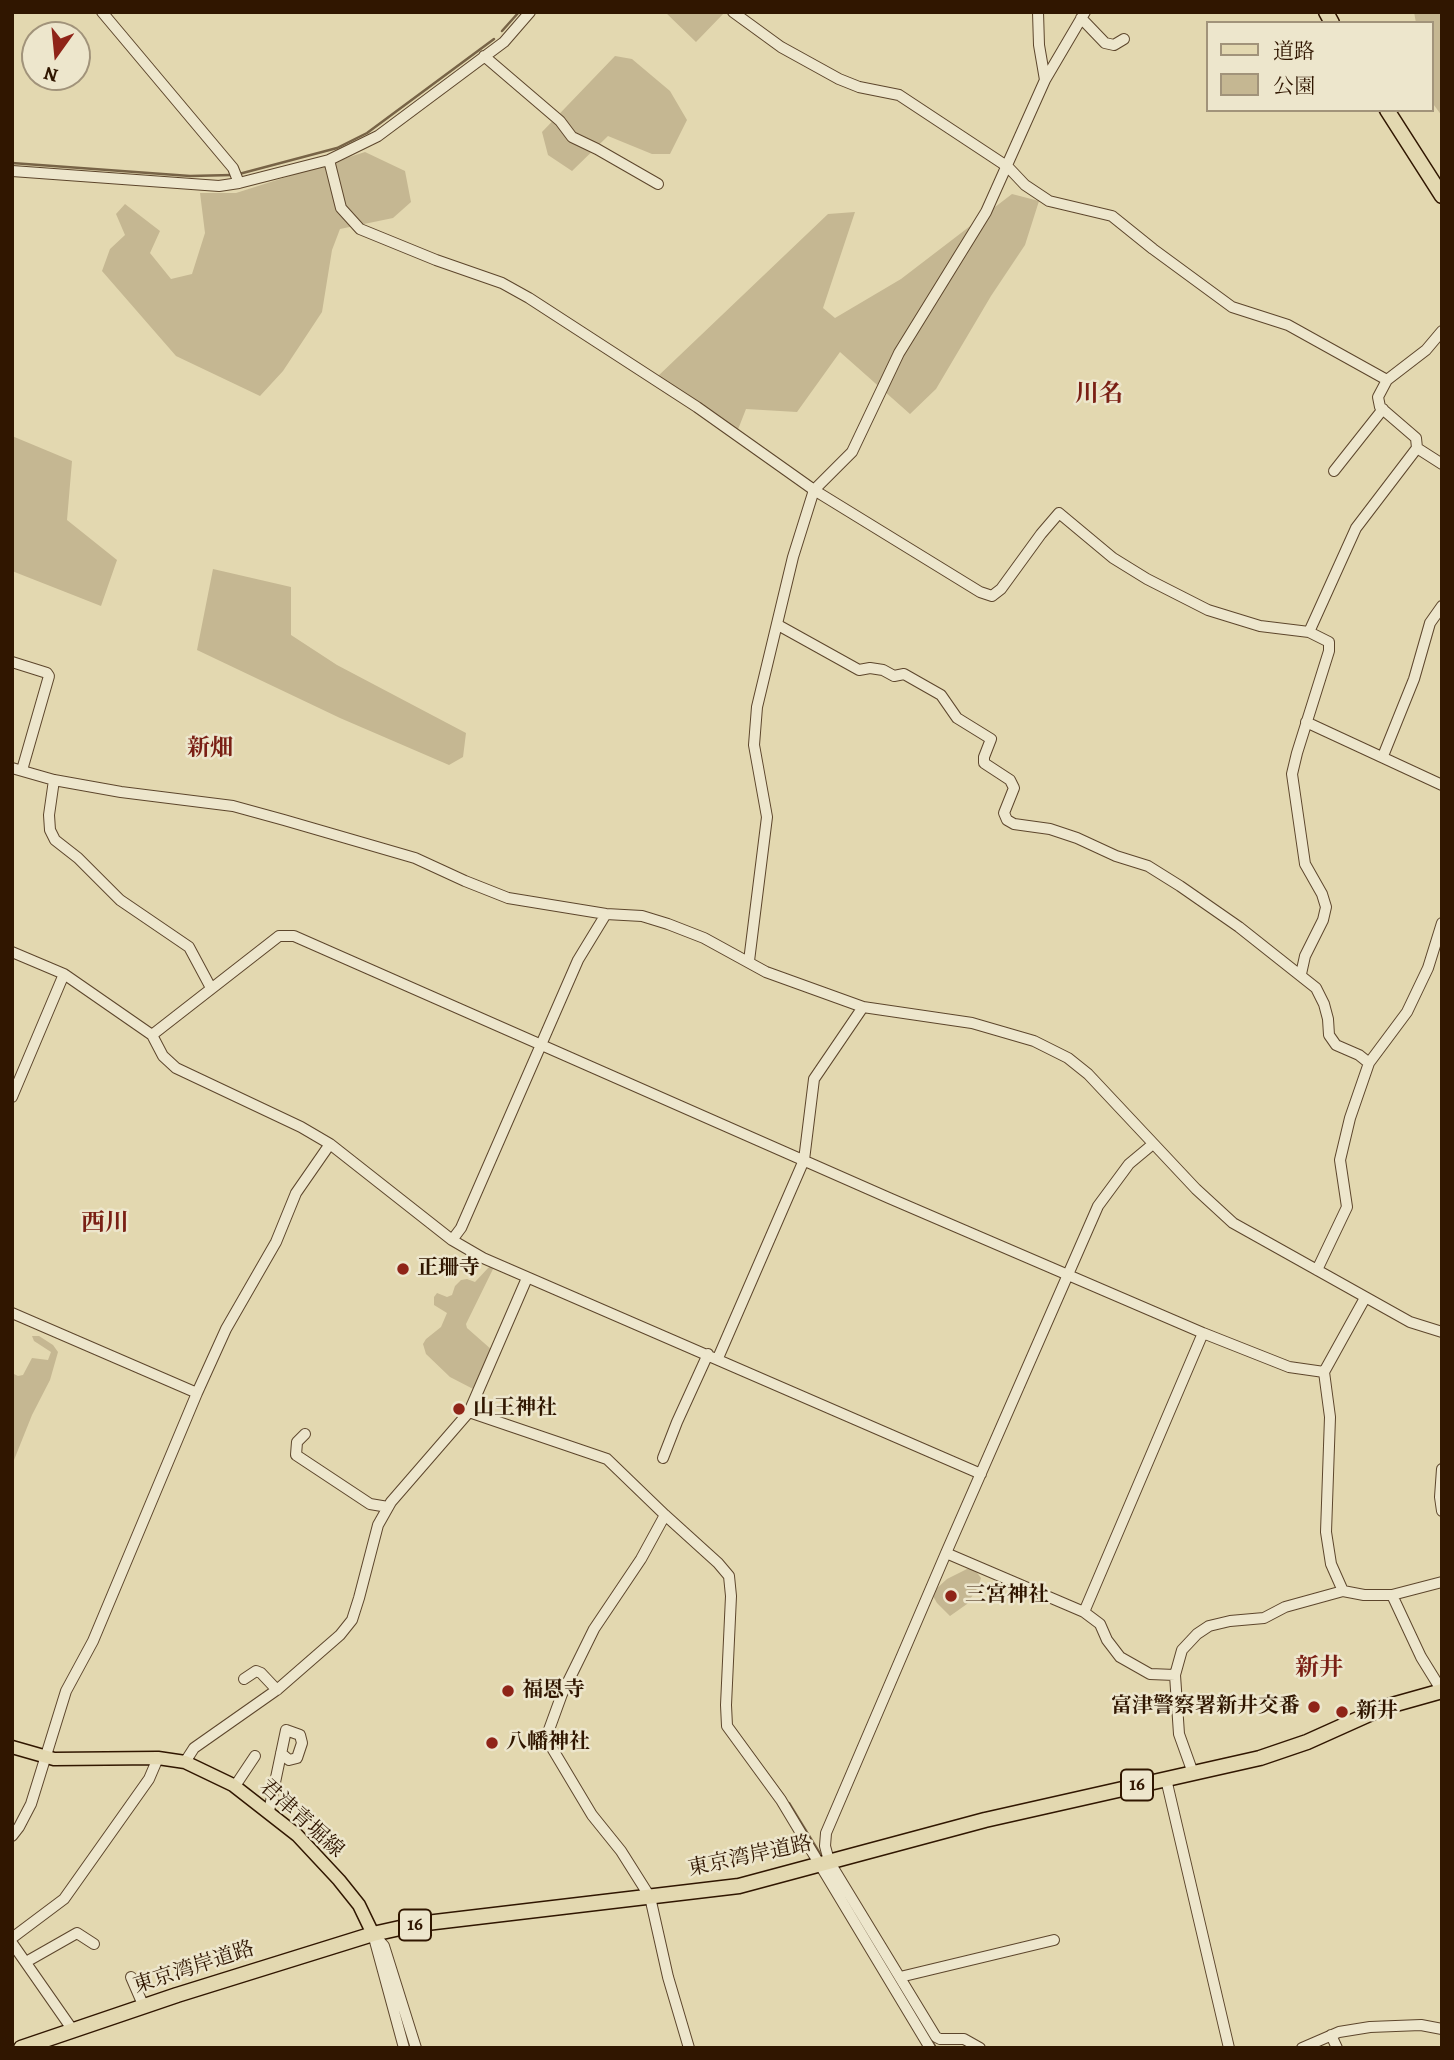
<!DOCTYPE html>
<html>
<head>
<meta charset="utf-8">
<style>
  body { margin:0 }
  #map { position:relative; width:1454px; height:2060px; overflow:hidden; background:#e3d8b0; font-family:Alegreya,"Noto Serif JP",serif }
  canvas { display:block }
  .frame { position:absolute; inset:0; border:14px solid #301600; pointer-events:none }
  .legend { position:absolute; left:1206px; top:21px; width:228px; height:91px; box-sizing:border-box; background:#ede6cc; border:2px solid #a1937a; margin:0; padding:9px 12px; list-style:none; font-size:21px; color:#301600 }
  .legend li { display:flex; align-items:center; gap:14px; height:35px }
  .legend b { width:35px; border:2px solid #a1937a }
  .north { position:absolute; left:21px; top:21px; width:70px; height:70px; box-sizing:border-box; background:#ede6cc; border:2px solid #a1937a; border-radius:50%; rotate:195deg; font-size:19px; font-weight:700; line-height:28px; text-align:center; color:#301600 }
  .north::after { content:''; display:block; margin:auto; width:24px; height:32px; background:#8f2418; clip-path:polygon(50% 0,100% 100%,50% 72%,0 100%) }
</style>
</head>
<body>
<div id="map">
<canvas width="1454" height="2060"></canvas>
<div class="frame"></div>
<ul class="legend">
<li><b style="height:9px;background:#e3d8b0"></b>道路</li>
<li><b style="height:19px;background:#c5b792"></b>公園</li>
</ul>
<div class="north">N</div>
</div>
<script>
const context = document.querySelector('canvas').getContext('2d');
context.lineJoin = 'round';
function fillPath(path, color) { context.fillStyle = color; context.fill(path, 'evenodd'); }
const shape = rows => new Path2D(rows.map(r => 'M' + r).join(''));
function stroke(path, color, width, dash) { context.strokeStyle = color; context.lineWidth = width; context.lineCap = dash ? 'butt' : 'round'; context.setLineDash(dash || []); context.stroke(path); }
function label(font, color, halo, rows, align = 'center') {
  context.font = font + ' Alegreya,"Noto Serif JP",serif'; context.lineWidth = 5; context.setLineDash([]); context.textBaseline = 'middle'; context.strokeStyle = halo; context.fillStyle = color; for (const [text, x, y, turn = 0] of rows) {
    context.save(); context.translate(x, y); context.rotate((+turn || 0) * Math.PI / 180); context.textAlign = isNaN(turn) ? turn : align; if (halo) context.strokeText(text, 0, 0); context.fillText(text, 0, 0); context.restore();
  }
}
fillPath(shape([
  [665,12,725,12,696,42],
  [1414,12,1442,12,1442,116,1431,101,1434,63,1431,57,1431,23,1416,23],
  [615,56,632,59,670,91,687,120,670,154,652,154,608,136,572,171,548,155,542,132],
  [365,152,405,171,411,202,393,218,340,229,332,250,322,312,283,371,260,396,176,356,102,271,110,249,125,235,116,214,125,204,160,231,150,253,171,279,192,274,205,233,200,193,236,193],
  [1012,194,1039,201,1025,245,991,296,936,389,910,414,840,352,797,412,746,409,737,432,657,377,828,214,855,212,823,308,835,318,901,279],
  [12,436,72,461,67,520,117,560,101,606,12,571],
  [213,569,291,587,291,635,337,665,466,733,463,757,449,765,340,718,197,650],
  [490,1266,494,1267,466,1324,467,1328,492,1350,477,1391,450,1377,426,1354,423,1344,426,1339,441,1327,447,1313,434,1305,434,1297,437,1293,447,1297,452,1295,455,1286,461,1280,467,1279,475,1282],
  [32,1336,39,1336,53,1345,58,1352,50,1380,32,1415,12,1465,12,1373,18,1376,23,1375,32,1358,48,1360,51,1352,34,1341],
  [969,1568,975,1570,981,1578,978,1587,967,1604,950,1616,937,1603,933,1596,935,1590,947,1579]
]), '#c5b792');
stroke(shape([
  [502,31,519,12],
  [12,163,190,176,232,175],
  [239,174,337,148,367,133,494,39],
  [733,1727,785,1798],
  [789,1803,822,1857],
  [897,1983,936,2048]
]), '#776346', 2.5);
const minor = shape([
  [102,12,233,168,239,183],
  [733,12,781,47,839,79,859,87,899,95,1008,167,1025,185,1049,201,1112,216,1153,249,1232,307,1288,325,1387,380],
  [1038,12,1039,45,1045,80],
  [1081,18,1105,43,1114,45,1124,39],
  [484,56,560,121,572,137,597,149,658,184],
  [329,160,341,208,360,229,436,260,502,283,529,298,697,407,814,490,980,592,992,596,1001,589,1041,534,1059,513,1113,558,1147,579,1208,610,1260,626,1309,632,1329,642,1329,651,1297,753,1292,774,1305,864,1322,894,1326,907,1323,920,1305,956,1301,974],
  [12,171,219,186,239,183,329,160,378,136,504,42,530,12],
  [1417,448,1442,464],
  [1334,471,1383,409],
  [778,625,859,670,870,668,883,670,894,676,904,674,941,695,957,718,991,739,984,757,984,763,1010,780,1014,788,1004,813,1007,820,1014,824,1050,829,1077,838,1116,856,1148,866,1180,886,1239,927,1316,988,1324,1004,1328,1019,1329,1035,1336,1045,1359,1055,1369,1063],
  [1309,632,1356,528,1417,448,1416,438,1380,407,1378,397,1387,380,1426,350,1442,331],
  [12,662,47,673,49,676,22,770],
  [1306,722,1442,785],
  [1383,756,1414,679,1430,623,1442,606],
  [12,768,54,780,121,792,233,806,284,820,415,858,465,881,508,898,606,914,642,916,668,924,704,938,766,972,863,1007,972,1023,1034,1041,1068,1058,1088,1074,1196,1189,1233,1223,1410,1322,1442,1332],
  [54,780,49,815,50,830,55,840,78,858,120,900,189,947,211,988],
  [12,952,64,974,152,1035,163,1056,176,1068,301,1127,330,1144,452,1240,483,1258,981,1474],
  [749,961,767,817,754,745,757,707,793,557,814,490,852,452,899,353,986,212,1045,80,1085,12],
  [152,1035,279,936,294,936,889,1198,1203,1333,1289,1367,1324,1372],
  [12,1097,64,974],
  [452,1240,461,1228,578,960,606,914],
  [1317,1270,1347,1207,1340,1160,1350,1118,1369,1063,1407,1012,1428,968,1442,923],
  [12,1313,197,1393],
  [718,1358,804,1160,814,1079,863,1007],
  [469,1412,607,1459,665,1515,718,1563,729,1576,731,1596,726,1705,727,1726,781,1800,930,2048],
  [305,1434,297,1442,296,1455,370,1504,388,1507],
  [663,1458,677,1422,708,1354],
  [1442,1469,1440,1497,1442,1511],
  [665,1515,641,1559,594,1629,562,1694,546,1738,592,1815,621,1851,650,1897,668,1977,689,2048],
  [946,1553,1084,1612,1100,1624,1107,1640,1120,1657,1150,1674,1175,1675],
  [1343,1591,1331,1564,1326,1532,1330,1417,1324,1372,1365,1298],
  [1392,1595,1421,1657,1442,1691],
  [1084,1612,1203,1333],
  [244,1679,256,1671,261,1673,277,1690],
  [185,1762,194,1748,278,1689,340,1635,352,1620,359,1598,378,1525,391,1502,469,1412,527,1278],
  [1193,1773,1179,1734,1175,1675,1182,1650,1197,1634,1209,1626,1230,1621,1264,1618,1285,1607,1343,1591,1364,1595,1392,1595,1442,1582],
  [1166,1779,1229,2048],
  [235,1786,255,1756],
  [269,1811,286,1730,300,1735,302,1743,297,1758,289,1760,281,1753],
  [12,1836,19,1827,31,1804,66,1691,93,1641,197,1393,226,1329,276,1242,296,1193,330,1144],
  [12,1938,64,1899,149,1779,158,1758],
  [12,1943,72,2029],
  [26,1962,77,1933,94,1944],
  [131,1977,144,2007],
  [900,1977,1054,1940],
  [1331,2035,1337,2048],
  [404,2048,373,1934,384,1946,416,2048],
  [980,2048,964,2039,940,2039,936,2037,829,1861,825,1846,826,1833,946,1553,1098,1206,1129,1164,1153,1144],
  [1302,2048,1339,2032,1370,2027,1421,2025,1442,2029]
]);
const major = shape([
  [12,1747,54,1759,158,1758,185,1762,233,1785,297,1835,339,1880,359,1905,373,1934]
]);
const highway = shape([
  [1326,12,1332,23],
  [1387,110,1442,196],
  [21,2048,177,1995,373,1934,418,1924,739,1886,985,1820,1260,1758,1307,1742,1385,1707,1442,1691]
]);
stroke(minor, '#5d462c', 12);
stroke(major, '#301600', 15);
stroke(highway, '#301600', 17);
stroke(minor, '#ede6cc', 10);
stroke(major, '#e3d8b0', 12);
stroke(highway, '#e3d8b0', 14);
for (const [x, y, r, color] of [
  [403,1269,7,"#8f2418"],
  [459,1409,7,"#8f2418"],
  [951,1596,7,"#8f2418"],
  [508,1691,7,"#8f2418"],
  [1314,1707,7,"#8f2418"],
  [1342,1712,7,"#8f2418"],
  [492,1743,7,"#8f2418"]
]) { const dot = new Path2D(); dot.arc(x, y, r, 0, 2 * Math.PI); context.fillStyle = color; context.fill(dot); stroke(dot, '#ede6cc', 2.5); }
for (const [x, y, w] of [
  [1137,1785,32],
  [415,1925,32]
]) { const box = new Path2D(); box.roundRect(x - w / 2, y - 15.5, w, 31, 5); context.fillStyle = '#ede6cc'; context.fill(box); stroke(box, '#301600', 2); }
label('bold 19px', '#301600', null, [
  ["16",1137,1785],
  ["16",415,1925]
]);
label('bold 21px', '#301600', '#ede6cc', [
  ["正珊寺",417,1269],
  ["山王神社",473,1409],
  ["三宮神社",965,1596],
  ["福恩寺",522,1691],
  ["富津警察署新井交番",1300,1707,"right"],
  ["新井",1356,1712],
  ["八幡神社",506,1743]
], 'left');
label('21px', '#301600', '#ede6cc', [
  ["君津青堀線",301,1819,42],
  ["東京湾岸道路",750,1857,-12],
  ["東京湾岸道路",194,1968,-18]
]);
label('bold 23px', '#7a1f14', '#ede6cc', [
  ["新畑",210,749]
]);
label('bold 24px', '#7a1f14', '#ede6cc', [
  ["川名",1099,395],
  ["西川",105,1224],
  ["新井",1319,1669]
]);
</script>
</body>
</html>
